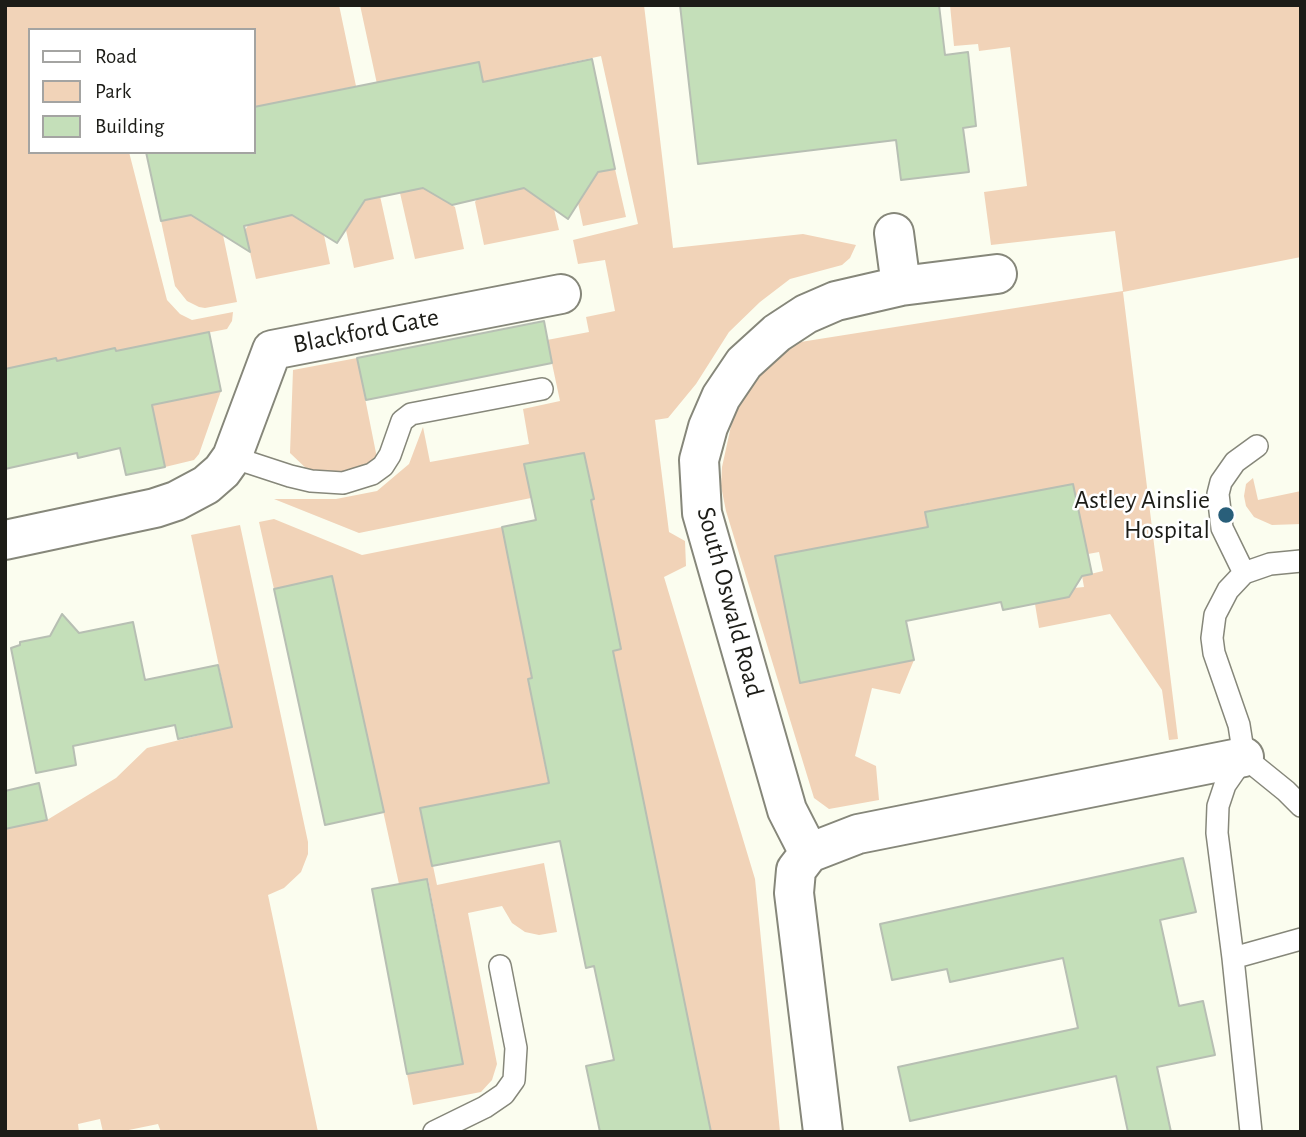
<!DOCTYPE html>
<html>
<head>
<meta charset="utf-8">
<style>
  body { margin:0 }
  #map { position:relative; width:1306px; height:1137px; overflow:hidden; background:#fbfdef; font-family:"Alegreya Sans",sans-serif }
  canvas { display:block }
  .frame { position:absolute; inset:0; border:7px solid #1c1c17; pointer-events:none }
  .legend { position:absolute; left:28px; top:28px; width:228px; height:126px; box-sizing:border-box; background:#fff; border:2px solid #a4a4a2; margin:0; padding:9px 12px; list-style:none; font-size:21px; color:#1c1c17 }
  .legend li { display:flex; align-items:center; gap:14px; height:35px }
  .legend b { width:35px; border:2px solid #a4a4a2 }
</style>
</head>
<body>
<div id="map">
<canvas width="1306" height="1137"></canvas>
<div class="frame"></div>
<ul class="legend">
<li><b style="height:9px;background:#fff"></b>Road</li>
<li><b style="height:19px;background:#f1d3b8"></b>Park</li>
<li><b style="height:19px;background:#c4dfb9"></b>Building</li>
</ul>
</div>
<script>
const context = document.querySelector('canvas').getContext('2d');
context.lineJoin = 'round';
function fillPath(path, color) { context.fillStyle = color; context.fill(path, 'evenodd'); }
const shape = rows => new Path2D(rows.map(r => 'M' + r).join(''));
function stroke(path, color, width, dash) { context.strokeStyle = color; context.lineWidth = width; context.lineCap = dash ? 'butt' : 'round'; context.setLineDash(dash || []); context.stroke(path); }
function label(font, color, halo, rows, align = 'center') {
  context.font = font + ' "Alegreya Sans",sans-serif'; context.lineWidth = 5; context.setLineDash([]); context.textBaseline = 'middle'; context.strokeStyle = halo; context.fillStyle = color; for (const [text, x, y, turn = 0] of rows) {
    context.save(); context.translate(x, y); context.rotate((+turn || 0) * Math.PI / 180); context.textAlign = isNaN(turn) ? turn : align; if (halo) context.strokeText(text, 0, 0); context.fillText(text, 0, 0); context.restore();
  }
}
fillPath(shape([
  [5,5,339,5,356,86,254,107,254,30,30,30,30,152,129,152,167,300,180,314,192,320,233,312,232,321,227,329,160,342,171,401,221,391,199,454,194,460,165,467,151,400,128,405,115,348,57,361,56,358,5,426],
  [360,5,644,5,673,248,803,234,856,245,850,258,842,265,790,279,760,302,729,332,696,384,668,418,655,420,669,532,685,541,686,566,664,577,755,879,780,1132,711,1132,678,977,600,993,594,966,674,949,615,661,588,656,621,649,593,509,572,504,594,499,584,453,524,464,531,498,359,533,274,499,336,499,377,491,409,464,423,427,430,462,529,444,523,409,560,401,547,340,589,332,586,317,615,311,605,260,578,264,573,240,638,224,601,56,483,82,478,62,377,84],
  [950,5,1301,5,1301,257,1123,292,1178,739,1169,740,1162,690,1110,614,1039,628,1035,604,1069,597,1074,588,1084,587,1082,576,1103,571,1099,552,1088,554,1073,484,1023,494,975,511,973,502,925,512,928,527,824,587,815,548,775,556,800,683,914,660,900,694,872,688,855,756,876,766,879,800,829,809,814,798,726,511,721,486,722,467,731,426,737,410,750,387,771,362,794,343,1123,291,1115,231,991,245,984,192,1027,186,1010,47,979,51,978,44,954,46],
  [615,169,626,217,583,226,578,203,598,172],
  [495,173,524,188,554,209,559,230,484,245,475,202],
  [423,188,455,207,464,249,415,259,400,193],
  [380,196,394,259,354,268,346,230,366,199],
  [265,199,324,235,330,264,256,279,245,230],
  [191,215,223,235,237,302,205,308,199,307,187,301,175,286,161,221],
  [357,358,377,458,369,465,347,476,310,472,290,453,293,370],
  [1253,478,1258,500,1301,491,1301,524,1272,525,1254,517,1246,506,1244,496,1246,484],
  [274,519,362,555,502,527,530,667,551,674,528,679,551,796,527,787,421,809,437,885,544,863,557,932,539,935,525,932,512,923,502,906,468,913,497,1064,492,1080,481,1092,413,1105,407,1074,463,1063,428,879,399,884,332,577,274,589,259,522],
  [240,525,308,842,308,854,301,872,284,888,268,895,318,1132,161,1132,158,1124,119,1132,103,1132,100,1119,78,1124,79,1132,5,1132,5,826,6,829,47,820,116,778,147,748,232,727,191,535]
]), '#f1d3b8');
const building = shape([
  [680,5,939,5,945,55,968,52,976,126,963,128,969,172,901,180,896,140,698,164,680,5],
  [592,59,615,169,598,172,568,219,524,188,452,205,423,188,365,200,337,243,292,215,244,226,250,252,191,215,161,221,146,152,254,152,254,107,479,62,483,82,592,59],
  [544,321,552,363,366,400,357,358,544,321],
  [209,332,221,391,152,405,165,467,126,475,120,448,78,458,77,453,5,469,5,369,56,358,57,361,115,348,116,351,209,332],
  [584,453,594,499,591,500,621,649,613,651,711,1132,600,1132,586,1066,614,1060,594,966,586,968,560,841,432,866,420,808,549,783,528,679,532,678,502,527,536,520,524,464,584,453],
  [1073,484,1092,574,1082,576,1069,597,1003,610,1001,602,906,621,914,660,800,683,775,556,928,527,925,512,1073,484],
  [332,576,384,812,325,825,274,589,332,576],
  [62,614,79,633,133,622,145,680,218,665,232,727,178,739,175,725,73,746,76,765,36,773,11,648,20,645,20,642,50,636,62,614],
  [39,783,47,820,5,829,5,791,39,783],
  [1183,858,1196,912,1160,920,1179,1006,1203,1001,1215,1055,1157,1067,1171,1132,1128,1132,1116,1076,910,1121,898,1067,1078,1028,1063,958,950,982,947,969,892,980,880,924,1183,858],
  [427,879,463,1064,407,1074,372,889,427,879]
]);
fillPath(building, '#c4dfb9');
stroke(building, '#b7bfb3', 2);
const service = shape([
  [232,457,290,476,311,481,343,483,372,474,383,466,390,455,402,421,411,414,542,389],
  [1301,561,1270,564,1244,573,1228,590,1215,615,1212,638,1214,653,1239,725,1244,757,1286,791,1301,806],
  [1244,573,1222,528,1218,494,1221,482,1235,462,1257,446],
  [1243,759,1225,785,1218,806,1217,833,1233,958,1251,1132],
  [1233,958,1301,939],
  [434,1132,485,1107,504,1094,514,1080,516,1048,500,966]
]);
const minor = shape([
  [894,233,901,286],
  [5,540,155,508,176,501,206,485,222,471,232,457,272,350,561,294],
  [809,853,787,810,702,513,699,460,708,427,721,397,744,363,777,333,806,314,836,301,901,286,997,274],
  [823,1132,794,893,796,870,809,853,858,834,1244,757]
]);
stroke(service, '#86877a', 24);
stroke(minor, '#86877a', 42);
stroke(service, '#fff', 21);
stroke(minor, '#fff', 38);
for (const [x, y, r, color] of [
  [1226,515,9,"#295f7a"]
]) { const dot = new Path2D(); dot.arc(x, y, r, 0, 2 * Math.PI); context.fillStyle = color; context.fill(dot); stroke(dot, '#fff', 2.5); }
label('26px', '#1c1c17', '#fff', [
  ["Blackford Gate",366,331,-11],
  ["South Oswald Road",730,602,75]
]);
label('26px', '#1c1c17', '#fff', [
  ["Astley Ainslie",1210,500],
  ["Hospital",1210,530]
], 'right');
</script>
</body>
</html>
